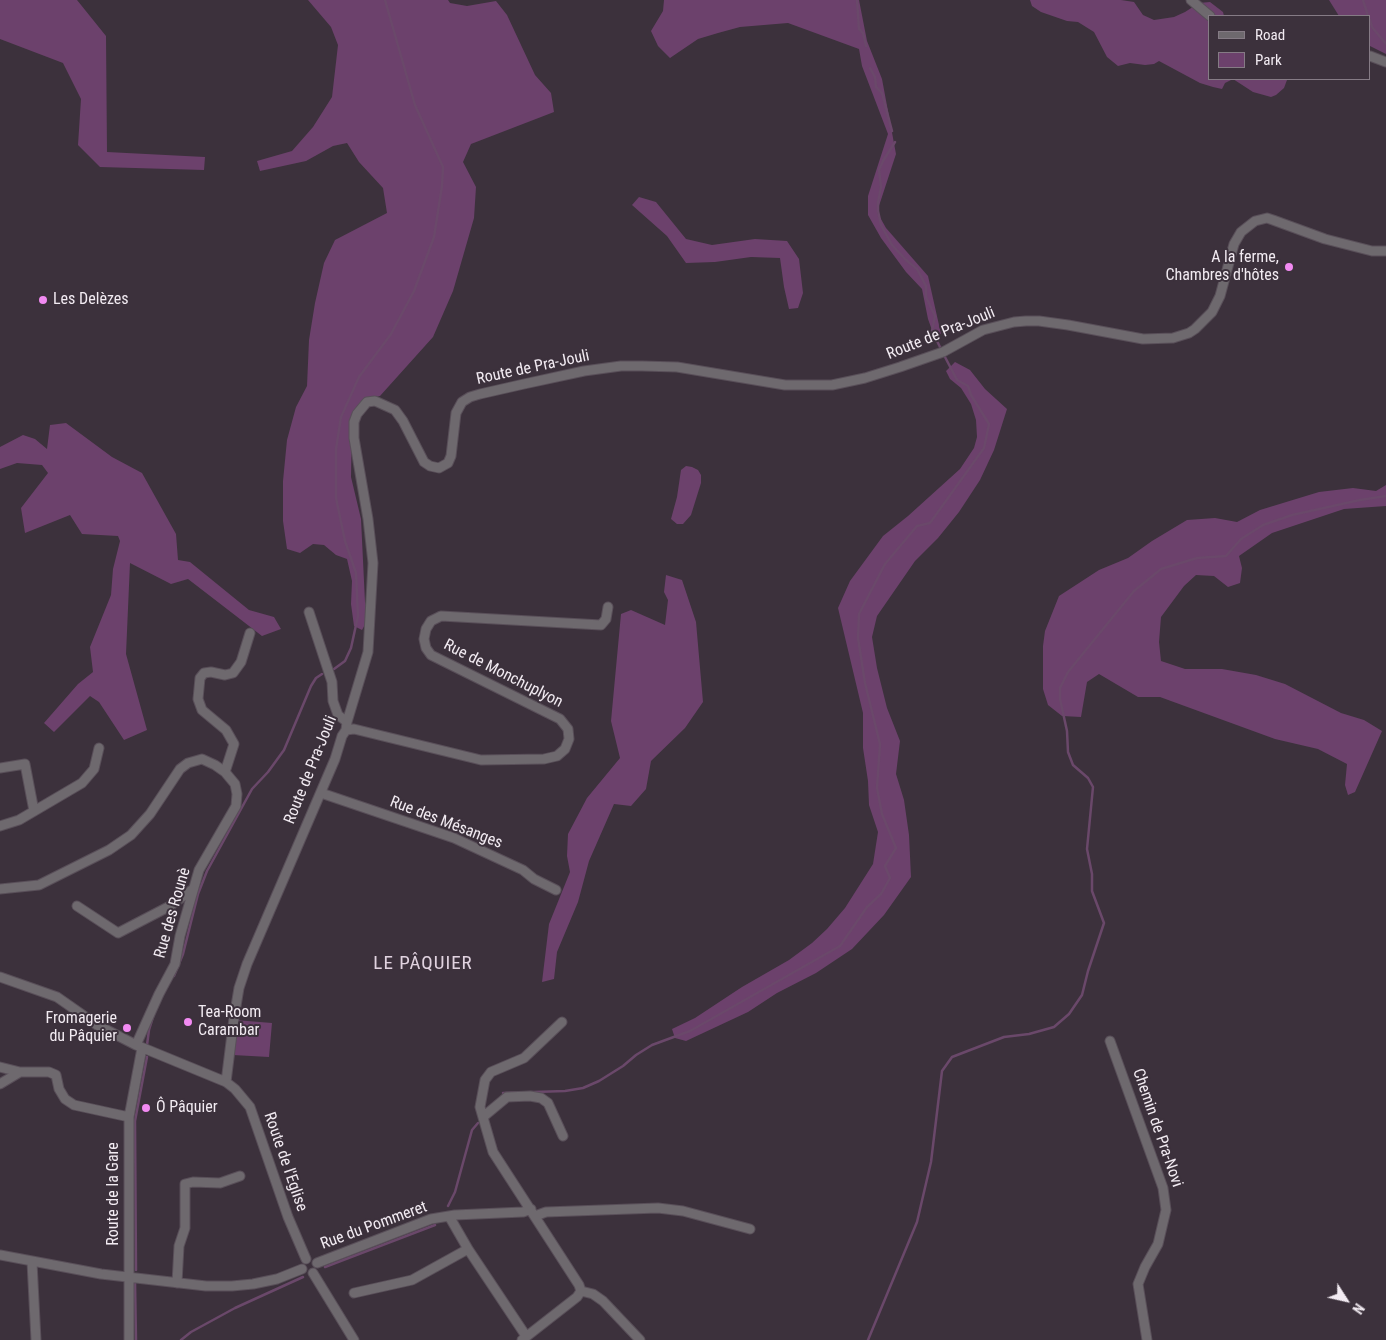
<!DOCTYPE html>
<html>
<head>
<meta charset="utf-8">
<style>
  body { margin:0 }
  #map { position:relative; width:1386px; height:1340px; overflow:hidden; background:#3c313c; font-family:"Roboto Condensed",sans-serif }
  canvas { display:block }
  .legend { position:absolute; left:1208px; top:15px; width:162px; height:65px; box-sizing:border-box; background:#3c313c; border:1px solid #857b85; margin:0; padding:6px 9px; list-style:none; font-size:15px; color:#f2ebf2 }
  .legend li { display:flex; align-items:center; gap:10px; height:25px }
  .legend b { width:25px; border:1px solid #857b85 }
  .north { position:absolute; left:1321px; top:1275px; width:50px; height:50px; -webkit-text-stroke:4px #3c313c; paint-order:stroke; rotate:125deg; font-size:14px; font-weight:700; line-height:20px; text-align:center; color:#f2ebf2 }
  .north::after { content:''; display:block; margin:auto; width:18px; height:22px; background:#f2ebf2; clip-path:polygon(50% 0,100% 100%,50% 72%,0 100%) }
</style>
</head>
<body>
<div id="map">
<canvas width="1386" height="1340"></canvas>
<ul class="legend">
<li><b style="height:6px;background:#6e696e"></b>Road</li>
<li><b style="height:14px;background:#6c416c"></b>Park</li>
</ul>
<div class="north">N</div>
</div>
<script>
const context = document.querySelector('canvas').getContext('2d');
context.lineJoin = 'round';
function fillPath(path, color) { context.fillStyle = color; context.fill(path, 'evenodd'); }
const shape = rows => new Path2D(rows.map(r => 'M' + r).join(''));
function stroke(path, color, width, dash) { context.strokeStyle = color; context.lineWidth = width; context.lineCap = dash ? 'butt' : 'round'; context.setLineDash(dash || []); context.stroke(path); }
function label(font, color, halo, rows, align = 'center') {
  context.font = font + ' "Roboto Condensed",sans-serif'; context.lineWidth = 4; context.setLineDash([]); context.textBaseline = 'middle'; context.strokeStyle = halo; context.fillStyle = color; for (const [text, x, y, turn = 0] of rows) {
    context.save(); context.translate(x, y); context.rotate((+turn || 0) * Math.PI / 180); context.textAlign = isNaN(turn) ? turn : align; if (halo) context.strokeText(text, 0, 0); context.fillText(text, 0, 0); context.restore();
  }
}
fillPath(shape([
  [0,0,77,0,106,36,107,152,205,157,204,170,100,167,78,145,81,99,63,63,0,39],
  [308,0,448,0,450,3,467,6,496,1,507,15,535,75,551,93,554,112,471,144,463,162,476,187,474,218,453,291,433,337,380,396,364,399,352,421,351,477,361,519,365,602,370,616,362,630,354,626,351,604,352,581,347,559,336,555,324,545,313,544,300,553,287,549,283,521,283,481,287,440,296,407,307,386,309,340,315,303,324,263,335,240,387,213,383,188,359,162,347,143,333,146,306,161,260,171,257,161,292,151,313,127,332,97,338,45,331,27],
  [664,0,859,0,867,41,882,79,896,154,877,212,886,228,928,276,941,334,933,333,928,319,922,289,906,272,881,238,868,215,868,196,888,134,862,66,859,49,788,23,740,27,718,33,698,39,670,58,658,46,651,31,663,11],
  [1030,0,1121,0,1134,2,1143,15,1154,20,1174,17,1185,12,1199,3,1210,2,1223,12,1224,16,1210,16,1210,79,1287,79,1287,80,1284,88,1276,95,1271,97,1253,92,1233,79,1225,83,1222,89,1213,87,1200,83,1159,61,1154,64,1145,65,1130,63,1118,66,1107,57,1094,32,1078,22,1067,21,1041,12,1032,6],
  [1329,0,1386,0,1386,54,1370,46,1370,16,1339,16],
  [639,197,656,202,686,239,712,245,755,239,787,241,799,259,803,293,798,308,789,309,784,287,780,258,751,257,715,262,686,263,667,236,632,205],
  [955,362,970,370,985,389,1007,409,994,450,980,480,959,512,938,538,915,561,877,616,872,637,877,668,887,708,900,741,896,774,904,800,909,835,911,877,884,915,852,949,816,973,777,993,748,1012,686,1041,675,1038,672,1029,695,1018,742,987,789,960,812,943,827,929,845,908,873,864,878,832,869,805,868,781,863,748,863,713,838,608,850,581,883,536,908,516,960,469,974,448,977,437,976,420,971,404,961,388,950,379,946,371],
  [66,423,112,457,142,473,176,534,178,560,190,562,249,610,274,617,281,629,262,636,188,579,171,584,130,563,126,654,147,730,124,740,99,702,90,696,54,732,44,723,78,684,93,672,90,647,111,595,113,569,120,541,118,536,82,534,70,515,25,533,21,508,48,473,42,465,17,463,0,469,0,447,23,435,35,439,47,449,50,425],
  [686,466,692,467,698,470,701,475,701,483,691,515,683,524,677,524,671,519,677,497,681,470],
  [1386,485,1386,506,1344,509,1272,533,1239,556,1242,568,1240,583,1228,587,1214,576,1196,575,1184,586,1161,617,1159,642,1161,661,1185,669,1222,669,1256,675,1285,684,1341,713,1364,720,1382,731,1355,792,1348,795,1345,785,1347,764,1318,749,1275,739,1160,697,1138,697,1099,674,1087,682,1081,717,1062,716,1048,705,1043,689,1043,646,1045,631,1059,596,1099,570,1128,558,1152,541,1187,520,1215,518,1237,522,1260,510,1319,492,1353,488,1376,491],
  [666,575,682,580,696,622,703,702,685,728,651,761,646,789,631,806,614,804,589,861,578,902,557,952,554,979,542,982,549,924,570,872,567,856,568,834,587,798,620,758,611,721,621,614,631,610,665,625,668,600,664,592],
  [235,1020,272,1023,269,1057,233,1055]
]), '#6c416c');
stroke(shape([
  [857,0,859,29,863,33,866,46],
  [1363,0,1368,16],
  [1370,20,1372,27,1386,44],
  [870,68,875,77,876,87,882,93,892,131],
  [895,142,883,161,879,170,881,187,878,202,878,211,881,225,892,245,906,260,917,269,926,286,926,297,935,316,932,331,941,349],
  [334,669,345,661,351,648,358,616,356,573,345,541,336,498,336,449,341,417,359,377,391,334,414,291,434,237,442,186,443,167,415,105,385,0],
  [174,976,183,954,198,894,207,871,252,789,268,772,284,750,311,686,316,678,322,674],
  [147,1045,149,1030,154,1014],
  [503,1093,565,1091,583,1088,599,1081,623,1066,636,1055,652,1045,690,1031,840,946,867,907,881,894,890,878,885,866,896,848,882,814,877,788,880,744,865,683,858,638,859,614,885,564,917,526,930,523,984,448,989,424,971,395,968,386,957,380,945,357],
  [448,1206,455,1192,472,1130,478,1123],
  [325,1267,435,1225],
  [136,1270,135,1121,147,1057],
  [135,1282,136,1340],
  [181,1340,191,1332,235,1308,303,1277],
  [868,1340,917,1222,931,1162,942,1071,952,1057,1004,1037,1029,1034,1054,1027,1069,1014,1082,995,1088,971,1104,923,1092,891,1092,874,1087,849,1093,787,1088,778,1073,765,1068,752,1067,731,1060,699,1060,688,1068,672,1134,591,1161,569,1197,558,1226,556,1241,539,1263,525,1292,515,1360,500,1386,496]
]), '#6a486a', 2.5);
const minor = shape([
  [1191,0,1210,16],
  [1370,56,1386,62],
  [309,612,332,682,333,701,338,715,347,722],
  [346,730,354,729,481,760,544,759,557,756,565,749,569,739,568,729,560,719,431,655,426,648,424,639,426,629,431,621,441,616,601,625,606,619,608,607],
  [0,768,25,764,34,811],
  [225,772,234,744,226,730,202,710,198,699,200,678,204,673,211,672,225,675,233,673,241,662,250,633],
  [321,793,454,838,523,870,534,879,556,890],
  [0,826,19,820,82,783,94,769,99,748],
  [0,889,39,885,109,850,131,835,150,814,180,769,188,763,202,759,215,765,225,772,235,784,237,794,236,806,199,870,180,936,175,964,159,994,136,1045],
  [77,906,118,933,170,906,193,889],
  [0,977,57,997,97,1025,136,1045,226,1082,235,1089,250,1107,288,1217,306,1259],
  [562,1022,524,1058,491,1072,485,1080,480,1107,493,1152,579,1285,581,1291],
  [1110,1041,1163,1188,1166,1210,1158,1244,1145,1267,1138,1284,1147,1340],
  [0,1067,20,1072,49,1072,56,1075,59,1089,65,1099,74,1105,129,1117],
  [226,1082,234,1018,239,988,247,964,335,759,342,736,346,730,347,722,368,652,373,563,368,519,354,438,354,422,357,414,367,402,375,401,395,410,403,421,424,462,430,466,439,468,448,463,451,456,456,413,462,402,470,397,480,394,524,384,584,371,621,366,642,366,677,367,785,385,832,385,865,378,900,367,943,352,983,330,1014,322,1026,321,1039,321,1068,325,1143,339,1173,338,1189,333,1195,329,1212,312,1220,296,1234,244,1241,232,1255,221,1267,218,1273,220,1325,239,1372,251,1386,251],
  [0,1084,20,1072],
  [483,1117,507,1097,530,1096,541,1098,548,1103,563,1136],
  [449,1216,468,1249,526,1336],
  [535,1216,546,1212,658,1208,683,1211,750,1229],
  [0,1255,101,1274,206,1286,232,1286,253,1284,277,1279,302,1269],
  [32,1262,36,1340],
  [317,1263,431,1219,455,1215,523,1212,531,1209],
  [313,1273,354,1340],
  [177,1283,179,1246,185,1228,185,1184,193,1182,220,1183,240,1176],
  [581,1291,593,1294,603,1301,640,1340],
  [354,1293,412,1280,468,1249],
  [129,1340,129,1117,142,1048],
  [522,1340,577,1297,581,1291]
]);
stroke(minor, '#594f59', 11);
stroke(minor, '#6e696e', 9);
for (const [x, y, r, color] of [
  [1289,267,5,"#f28af2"],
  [43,300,5,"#f28af2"],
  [188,1022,5,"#f28af2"],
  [127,1028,5,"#f28af2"],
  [146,1108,5,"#f28af2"]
]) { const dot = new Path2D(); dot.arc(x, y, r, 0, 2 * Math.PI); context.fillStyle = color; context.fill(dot); stroke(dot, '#3c313c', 2); }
label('16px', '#f2ebf2', '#3c313c', [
  ["A la ferme,",1279,258,"right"],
  ["Chambres d'hôtes",1279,276,"right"],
  ["Les Delèzes",53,300],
  ["Tea-Room",198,1013],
  ["Carambar",198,1031],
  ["Fromagerie",117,1019,"right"],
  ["du Pâquier",117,1037,"right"],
  ["Ô Pâquier",156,1108]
], 'left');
label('16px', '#f2ebf2', '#3c313c', [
  ["Route de Pra-Jouli",941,334,-22],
  ["Route de Pra-Jouli",533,368,-12],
  ["Rue de Monchuplyon",503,674,27],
  ["Route de Pra-Jouli",311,770,-68],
  ["Rue des Mésanges",446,823,21],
  ["Rue des Rounè",173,913,-74],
  ["Chemin de Pra-Novi",1157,1128,71],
  ["Route de l'Eglise",285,1162,71],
  ["Route de la Gare",114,1194,-90],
  ["Rue du Pommeret",374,1226,-20]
]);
context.letterSpacing = '1px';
label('19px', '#e1d3e0', '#3c313c', [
  ["LE PÂQUIER",423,964]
]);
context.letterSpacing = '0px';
</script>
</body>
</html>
